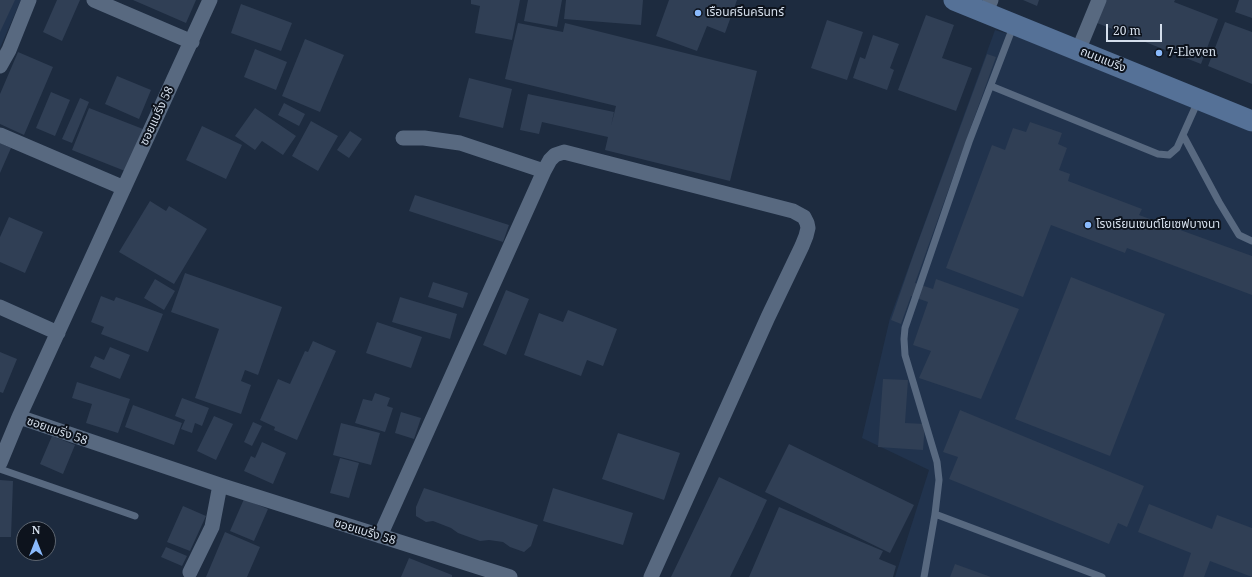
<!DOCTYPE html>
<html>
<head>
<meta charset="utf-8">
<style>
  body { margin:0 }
  #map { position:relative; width:1252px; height:577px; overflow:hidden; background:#1d2b3f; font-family:"Noto Serif",serif }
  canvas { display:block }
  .north { position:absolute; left:16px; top:521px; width:40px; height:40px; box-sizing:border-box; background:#0d131d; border:1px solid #5d6570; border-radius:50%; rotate:0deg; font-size:11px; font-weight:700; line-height:16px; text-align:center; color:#d5dfec }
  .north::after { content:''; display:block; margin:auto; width:14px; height:18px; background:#8abafc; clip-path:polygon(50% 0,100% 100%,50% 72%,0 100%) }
  .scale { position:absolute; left:1106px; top:24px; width:56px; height:18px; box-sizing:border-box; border:2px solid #d5dfec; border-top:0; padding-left:5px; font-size:12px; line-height:14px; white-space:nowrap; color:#d5dfec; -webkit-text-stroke:3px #0d131d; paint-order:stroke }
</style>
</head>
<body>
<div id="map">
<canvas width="1252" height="577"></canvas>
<div class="north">N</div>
<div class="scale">20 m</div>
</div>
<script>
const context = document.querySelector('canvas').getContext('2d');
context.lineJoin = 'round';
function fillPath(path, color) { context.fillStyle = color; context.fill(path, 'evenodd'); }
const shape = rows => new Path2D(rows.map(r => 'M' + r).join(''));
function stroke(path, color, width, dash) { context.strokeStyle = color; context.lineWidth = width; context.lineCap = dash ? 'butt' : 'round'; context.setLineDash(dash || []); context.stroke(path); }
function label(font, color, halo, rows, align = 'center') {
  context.font = font + ' "Noto Serif","Noto Sans Thai",serif'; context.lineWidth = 4; context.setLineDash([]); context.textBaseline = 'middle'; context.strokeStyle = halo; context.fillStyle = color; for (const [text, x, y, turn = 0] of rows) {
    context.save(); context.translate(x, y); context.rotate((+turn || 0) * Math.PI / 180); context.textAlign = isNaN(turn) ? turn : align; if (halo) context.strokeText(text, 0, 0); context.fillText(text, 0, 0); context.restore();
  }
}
fillPath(shape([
  [0,0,21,0,0,48],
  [995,30,1018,37,1252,132,1252,577,895,577,929,470,862,438,890,318]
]), '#21334d');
fillPath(shape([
  [0,0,15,0,0,32],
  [57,0,80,0,62,41,43,32],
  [133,0,196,0,186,23],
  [471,0,520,0,512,40,475,33,480,6,471,4],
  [528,0,562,0,557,27,524,21],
  [566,0,643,0,641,25,564,19],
  [669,0,737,0,725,33,707,26,697,51,656,36],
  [1023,0,1039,0,1037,6],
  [1106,0,1175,0,1174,2,1218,19,1201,64,1097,23],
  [1239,0,1252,0,1252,18,1235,12],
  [241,4,292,23,281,51,231,33],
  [926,15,954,25,942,58,972,68,956,111,898,90],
  [827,20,863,32,847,80,811,68],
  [1225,22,1252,32,1252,84,1208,66],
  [518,23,563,32,565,23,757,71,730,181,605,150,608,137,542,122,539,134,520,130,528,94,614,112,611,126,616,106,505,79],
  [873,35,899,44,890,68,894,70,887,90,853,78,860,57,865,59],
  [305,39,344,55,320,112,282,96],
  [255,49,287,62,276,90,244,77],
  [18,52,53,67,24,135,0,124,0,94],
  [987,54,996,57,915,283,933,289,936,279,1019,309,981,399,919,378,931,351,913,345,928,302,911,296,901,324,891,320,914,253],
  [117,76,151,90,139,119,105,104],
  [469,78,512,89,503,128,459,117],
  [51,92,70,100,55,136,36,128],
  [80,98,89,102,72,143,62,139],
  [284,103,305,114,299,126,278,115],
  [89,108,143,129,125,171,72,150],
  [255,108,296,136,283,155,262,141,255,150,235,136],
  [311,121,338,136,318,171,292,156],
  [1030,122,1062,133,1058,144,1067,148,1059,170,1070,174,1068,181,1142,209,1139,215,1252,256,1252,295,1127,248,1125,253,1051,225,1023,297,946,268,992,145,1005,150,1013,128,1026,132],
  [202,126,242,145,226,179,186,160],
  [350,131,362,139,349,158,337,150],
  [0,143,11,148,0,173],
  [415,195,509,225,503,242,409,211],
  [150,201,166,211,169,206,207,229,174,284,119,252],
  [9,217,43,232,25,273,0,262,0,237],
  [185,273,282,307,258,375,245,370,241,381,251,385,241,414,195,398,219,329,171,312],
  [1071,277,1165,314,1110,456,1015,419],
  [155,279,175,291,164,310,144,298],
  [433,282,468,293,463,308,428,297],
  [506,290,529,299,506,355,483,345],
  [101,296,114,301,116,297,163,314,148,352,101,334,104,327,91,322],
  [400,297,457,314,450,339,392,322],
  [568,310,617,329,603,366,587,360,581,376,524,355,539,313,563,322],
  [377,322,422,337,411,368,366,353],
  [313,341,336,351,297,440,274,430,275,427,260,420,278,379,290,384,305,351,308,352],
  [110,347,130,355,120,379,90,367,95,356,104,360],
  [0,352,17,359,3,393,0,392],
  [883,379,908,380,905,423,925,424,923,450,878,447],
  [77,382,130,399,118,433,86,423,92,404,72,398],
  [375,393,390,398,387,406,393,408,385,432,355,423,363,399,372,401],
  [182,398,209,408,202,426,195,423,192,433,181,429,185,420,175,416],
  [133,405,182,423,174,445,125,427],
  [960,410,1144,486,1127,527,1118,523,1109,544,949,479,958,457,943,452],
  [401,412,421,418,414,439,395,433],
  [214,416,233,424,216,460,197,451],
  [253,422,262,426,252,446,244,442],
  [341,423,380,433,371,465,333,455],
  [618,433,680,453,664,500,602,479],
  [52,436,75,445,63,474,40,464],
  [262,442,286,453,273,484,244,471,251,456,255,458],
  [789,444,914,505,890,553,765,492],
  [340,458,359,463,349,498,330,493],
  [719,477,767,500,754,528,730,577,671,577],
  [0,480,13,481,11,537,0,537],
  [424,488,538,525,531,546,524,552,510,547,503,542,489,540,480,541,458,533,451,528,433,521,426,522,416,516,416,507],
  [553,488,633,513,623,545,543,521],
  [244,499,268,509,254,541,230,531],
  [1149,504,1212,529,1217,515,1252,528,1252,577,1210,561,1204,577,1183,577,1191,553,1138,532],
  [183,506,206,516,190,551,167,542],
  [779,507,883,551,879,559,896,566,893,577,749,577],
  [225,532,260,547,247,577,206,577],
  [166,547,187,556,182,566,161,557],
  [409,558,452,575,452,577,401,577],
  [955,564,991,577,950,577]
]), '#303f55');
stroke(shape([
  [991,86,1158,154,1169,155,1177,148,1198,101],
  [1183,135,1219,202,1239,235,1252,241],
  [0,469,135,516],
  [935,514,1102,577],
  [924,577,935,514,939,480,937,462,905,355,904,339,905,328,969,142,1013,27]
]), '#586980', 7);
stroke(shape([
  [94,0,192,42],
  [210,0,19,417,220,485,510,577],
  [985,13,991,0],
  [1078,51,1099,0],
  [0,66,9,50,29,0],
  [0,135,124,188],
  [403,138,424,138,460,143,544,171],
  [0,307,58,333],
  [0,463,19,417],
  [380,536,544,171,550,160,555,155,564,152,793,211,804,217,807,223,808,228,806,236,802,246,768,317,651,577],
  [190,572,212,527,220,485]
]), '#586980', 15);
stroke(shape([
  [954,0,1252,121]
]), '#557197', 21);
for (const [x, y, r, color] of [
  [698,13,4,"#8abafc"],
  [1159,53,4,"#8abafc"],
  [1088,225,4,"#8abafc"]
]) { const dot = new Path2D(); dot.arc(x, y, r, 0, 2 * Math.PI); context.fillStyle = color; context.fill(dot); stroke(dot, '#0d131d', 1.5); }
label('12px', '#d5dfec', '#0d131d', [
  ["เรือนศรีนครินทร์",706,13],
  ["7-Eleven",1167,53],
  ["โรงเรียนเซนต์โยเซฟบางนา",1096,225]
], 'left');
label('12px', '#d5dfec', '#0d131d', [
  ["ถนนแบริ่ง",1103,60,22],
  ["ซอยแบริ่ง 58",157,116,-65],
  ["ซอยแบริ่ง 58",57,431,19],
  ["ซอยแบริ่ง 58",365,532,17]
]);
</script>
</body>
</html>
